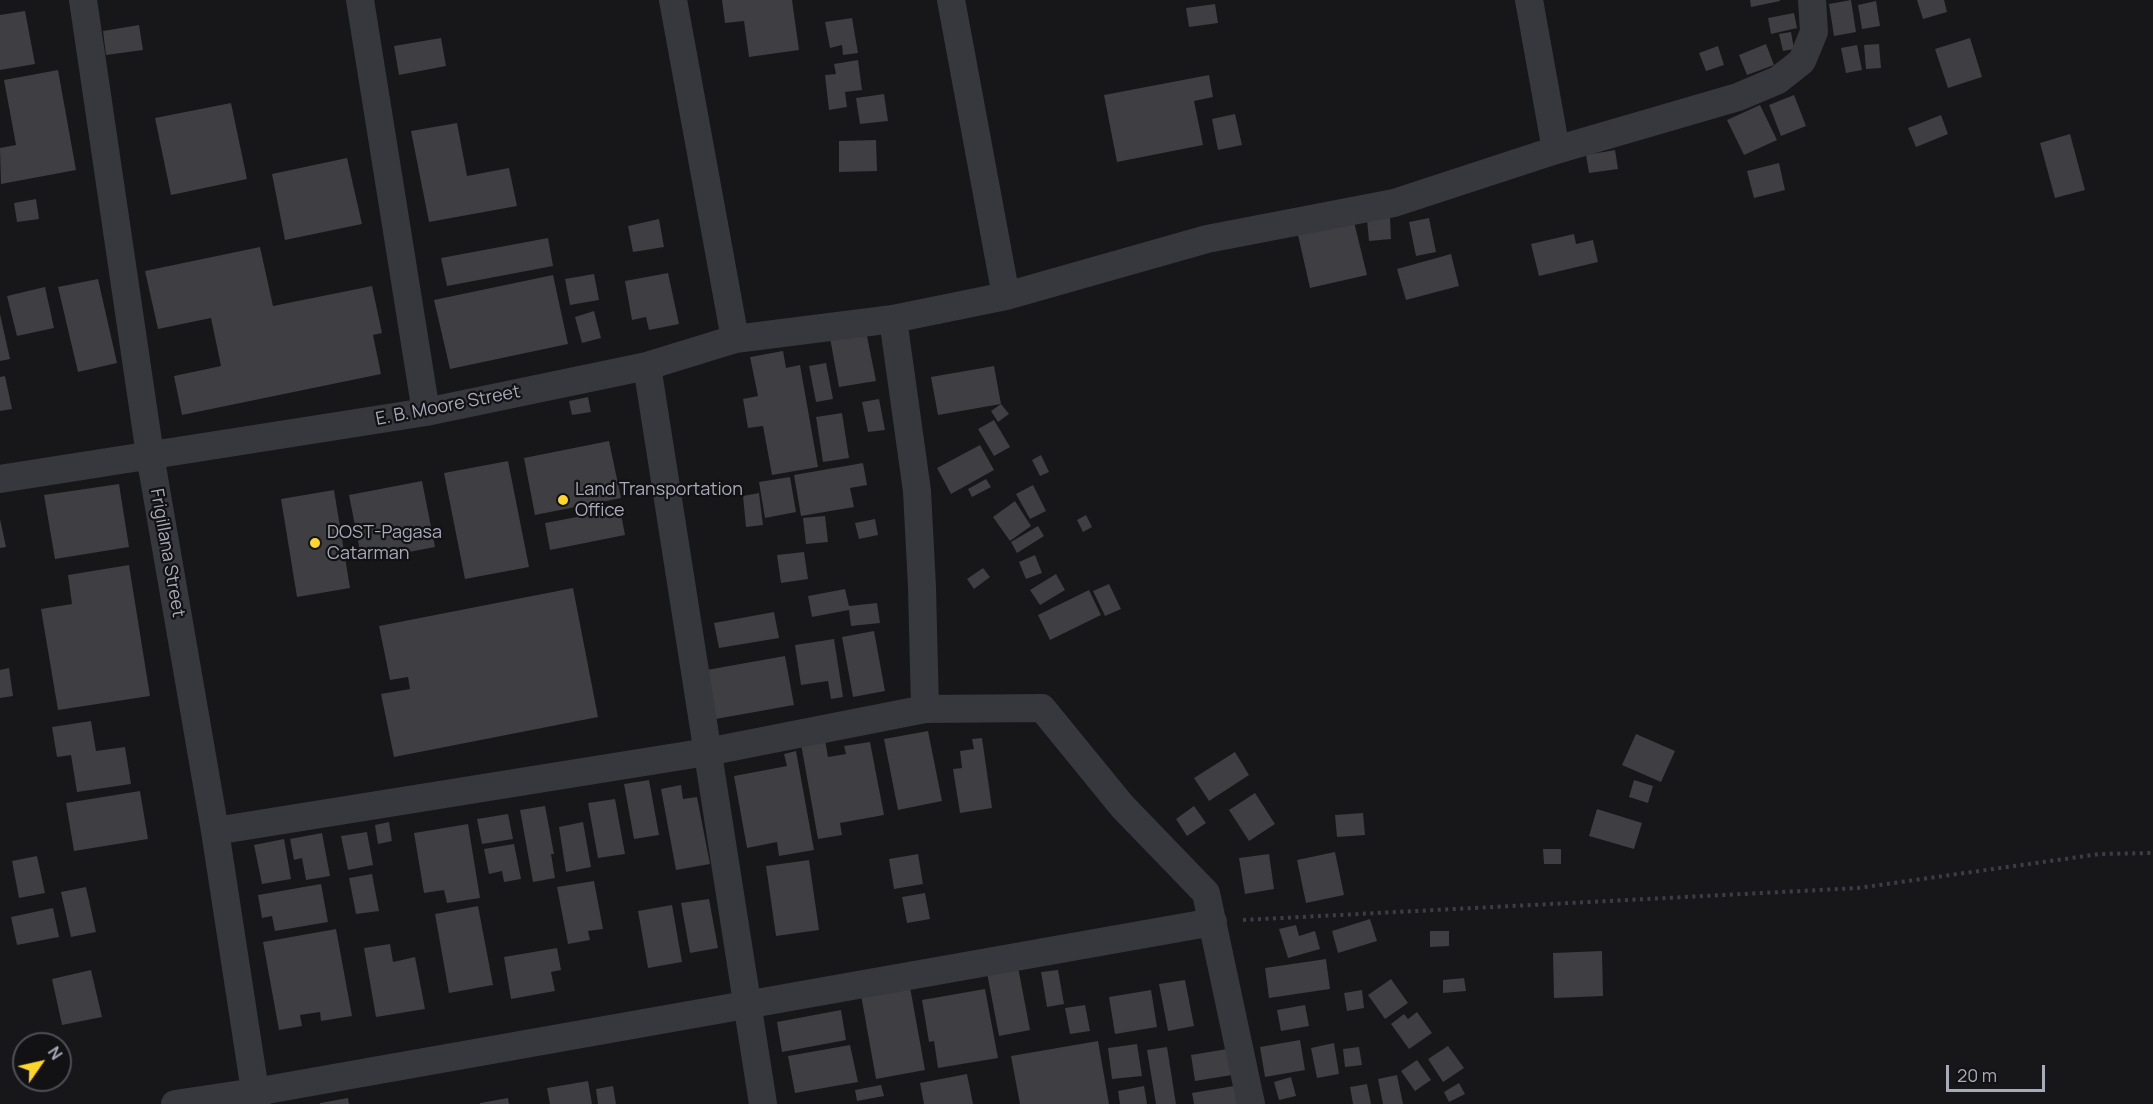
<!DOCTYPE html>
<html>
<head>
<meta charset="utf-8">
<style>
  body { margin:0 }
  #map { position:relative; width:2153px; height:1104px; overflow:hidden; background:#171618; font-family:Manrope,sans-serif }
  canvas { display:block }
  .north { position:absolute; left:12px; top:1032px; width:60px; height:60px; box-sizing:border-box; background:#121113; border:2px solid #4e4e55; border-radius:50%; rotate:56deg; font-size:16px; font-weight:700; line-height:24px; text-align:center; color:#a7aab9 }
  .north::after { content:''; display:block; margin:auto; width:21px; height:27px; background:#fed629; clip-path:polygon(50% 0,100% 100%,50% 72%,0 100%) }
  .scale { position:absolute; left:1946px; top:1065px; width:99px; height:27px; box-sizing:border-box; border:3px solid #a7aab9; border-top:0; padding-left:8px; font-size:18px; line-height:21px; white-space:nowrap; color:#a7aab9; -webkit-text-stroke:4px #121113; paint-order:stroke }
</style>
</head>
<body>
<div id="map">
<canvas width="2153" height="1104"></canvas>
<div class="north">N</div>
<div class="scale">20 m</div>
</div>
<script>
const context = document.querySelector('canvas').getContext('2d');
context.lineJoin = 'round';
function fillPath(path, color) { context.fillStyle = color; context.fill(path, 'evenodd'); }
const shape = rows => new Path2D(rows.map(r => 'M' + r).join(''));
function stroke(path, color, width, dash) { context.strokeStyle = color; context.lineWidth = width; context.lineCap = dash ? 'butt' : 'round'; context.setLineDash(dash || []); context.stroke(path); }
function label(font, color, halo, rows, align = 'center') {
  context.font = font + ' Manrope,sans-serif'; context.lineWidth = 4.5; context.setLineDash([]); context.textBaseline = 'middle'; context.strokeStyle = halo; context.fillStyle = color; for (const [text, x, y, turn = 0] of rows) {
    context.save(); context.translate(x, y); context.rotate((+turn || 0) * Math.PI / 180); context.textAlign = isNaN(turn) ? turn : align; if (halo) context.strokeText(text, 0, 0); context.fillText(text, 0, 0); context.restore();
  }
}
fillPath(shape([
  [722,0,792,0,799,50,749,57,744,21,725,23],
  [1750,0,1780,0,1780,1,1751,7],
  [1851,0,1856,32,1834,36,1829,4],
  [1917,0,1944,0,1947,12,1923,19],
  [1876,1,1880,26,1862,29,1858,5],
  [1215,4,1218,23,1189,27,1186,8],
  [25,11,35,64,0,70,0,15],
  [1794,13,1797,28,1771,34,1768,18],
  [852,18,858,53,843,55,842,45,830,48,825,22],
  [139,25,143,50,106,55,103,31],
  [1791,32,1794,49,1783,51,1779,34],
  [441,38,446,66,399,75,394,46],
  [1970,38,1982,77,1948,88,1935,49],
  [1766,44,1774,65,1747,75,1739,55],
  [1879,44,1881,68,1866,69,1864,45],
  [1857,45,1862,70,1846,73,1841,48],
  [1718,46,1724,65,1706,71,1699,53],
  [858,60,862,90,845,92,847,107,829,110,825,75,836,74,834,64],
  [58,70,76,170,1,184,0,148,16,145,4,80],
  [1209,75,1213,97,1194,101,1203,145,1117,162,1104,95],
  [884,94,888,121,860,124,856,98],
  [1794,95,1806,126,1781,136,1769,105],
  [231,103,247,179,171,195,155,118],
  [1760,105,1777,140,1744,155,1727,120],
  [1235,114,1242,145,1218,150,1212,119],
  [1941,115,1948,134,1916,147,1908,128],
  [457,123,467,176,509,168,517,206,429,222,411,131],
  [2070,134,2085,190,2055,198,2040,143],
  [876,140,877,171,839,172,839,141],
  [1615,150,1618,169,1589,173,1586,155],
  [347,158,362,224,285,240,272,174],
  [1779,163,1785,190,1754,198,1747,171],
  [36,199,39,219,17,222,14,203],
  [1390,217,1391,239,1369,241,1367,220],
  [1429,218,1436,252,1416,256,1409,222],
  [659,219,664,247,633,252,628,226],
  [1354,222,1367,275,1310,288,1298,235],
  [1574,234,1576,244,1593,240,1598,262,1539,276,1531,244],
  [548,238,553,266,447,286,441,258],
  [260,247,273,306,372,286,382,333,373,335,381,374,182,415,174,376,221,366,211,318,158,329,145,271],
  [1451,254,1459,286,1406,300,1397,269],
  [668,273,679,324,649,330,646,317,632,320,625,281],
  [594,274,599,300,570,305,565,279],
  [553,275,568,344,450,369,434,300],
  [98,279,117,363,78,372,58,287],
  [45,287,54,328,17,336,7,296],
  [594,311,601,338,582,343,575,317],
  [0,314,10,359,0,361],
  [866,331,876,381,839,387,830,338],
  [783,351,786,368,800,365,818,467,772,475,763,426,748,428,743,399,758,396,750,357],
  [826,363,833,399,816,402,809,366],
  [994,366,1001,404,938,415,931,377],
  [5,376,12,409,0,411,0,377],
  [588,397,591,412,572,415,569,401],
  [879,399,885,430,868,432,862,402],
  [1001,404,1009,414,998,422,991,411],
  [842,413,849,458,823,462,816,417],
  [994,420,1010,447,994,456,978,429],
  [609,441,621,498,535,515,524,458],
  [980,445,994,470,951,494,937,468],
  [1041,455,1049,472,1040,476,1032,460],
  [508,461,529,567,465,579,444,473],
  [863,463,867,485,850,488,854,507,801,516,794,475],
  [790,477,796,512,765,518,759,482],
  [986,479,991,487,972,497,968,489],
  [422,481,435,547,362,561,349,495],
  [119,484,129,547,55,559,44,495],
  [1033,485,1046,511,1030,519,1016,494],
  [334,490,350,588,297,597,281,499],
  [759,493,763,525,746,527,743,496],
  [1015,501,1031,526,1010,541,993,517],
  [620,509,625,535,550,550,545,523],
  [1086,515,1092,527,1083,532,1077,520],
  [825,516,828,542,806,544,803,518],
  [0,519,6,547,0,548],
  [875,519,878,535,859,539,855,523],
  [1038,526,1044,536,1017,553,1011,542],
  [804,552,808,579,781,583,777,555],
  [1035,555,1042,573,1026,579,1019,562],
  [129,565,150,696,58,710,41,609,72,604,68,575],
  [983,568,990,577,974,589,967,579],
  [1056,574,1065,590,1040,605,1030,590],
  [1109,584,1121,609,1105,616,1093,591],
  [573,588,598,717,394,757,381,694,410,689,408,677,390,680,379,626],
  [845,589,849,606,877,603,880,623,851,626,849,610,812,617,808,596],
  [1089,590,1101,615,1050,640,1038,615],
  [774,612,779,638,719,648,714,623],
  [874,631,885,691,853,697,842,637],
  [834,639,843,697,831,699,828,681,801,685,795,645],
  [785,656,794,705,710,720,701,671],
  [9,668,13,696,0,698,0,670],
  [91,721,96,751,125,747,131,784,77,792,71,755,57,757,52,727],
  [928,731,942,801,898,810,884,739],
  [1636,734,1675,751,1661,782,1622,765],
  [982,738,992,808,960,813,953,769,962,768,960,751,974,749,972,739],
  [825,740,828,757,846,754,844,746,870,742,884,815,840,823,842,835,818,839,801,744],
  [796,751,814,850,779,856,777,842,747,848,734,776,787,766,784,754],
  [1235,752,1249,775,1209,801,1194,778],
  [649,780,659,835,634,839,624,784],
  [1634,780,1653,786,1648,803,1629,797],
  [681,785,683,799,697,797,710,864,676,870,661,789],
  [140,791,148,839,74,851,66,803],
  [1255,793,1275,824,1249,841,1229,810],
  [615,799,625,854,598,858,588,803],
  [545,806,554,854,551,854,555,878,533,882,520,810],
  [1194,806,1206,823,1187,836,1176,819],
  [1597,809,1642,823,1634,849,1589,836],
  [1363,813,1365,835,1337,837,1335,815],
  [508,814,513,839,482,844,477,819],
  [389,822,392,841,378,844,375,825],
  [583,822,591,867,566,872,559,827],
  [468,824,480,898,447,903,444,890,424,893,414,833],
  [367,832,373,865,348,870,341,836],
  [322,833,330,876,306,880,302,858,294,860,290,839],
  [284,839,291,879,262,884,254,845],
  [514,844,521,879,504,882,502,871,489,874,484,849],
  [1543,849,1561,849,1561,864,1544,864],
  [1335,852,1344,895,1306,903,1297,860],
  [918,854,923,884,894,889,889,859],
  [1269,854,1274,889,1245,894,1239,858],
  [37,856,45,893,19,898,12,861],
  [809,860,819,930,776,936,766,866],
  [372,874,379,911,356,914,349,878],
  [594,881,603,929,588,931,590,940,568,944,557,887],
  [321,884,328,922,275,931,272,916,262,918,258,895],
  [86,887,96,932,71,937,61,892],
  [925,893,930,919,907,923,902,897],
  [709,899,718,948,690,953,681,903],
  [672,905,682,962,648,968,638,911],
  [478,906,493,985,449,993,435,914],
  [53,908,59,937,17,945,11,917],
  [1370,919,1377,941,1338,953,1332,931],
  [1296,925,1299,936,1315,931,1320,949,1288,958,1279,929],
  [336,929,352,1016,321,1021,320,1012,300,1015,302,1026,279,1030,263,942],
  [1430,931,1449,931,1449,946,1430,947],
  [390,944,393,962,415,957,425,1009,376,1017,364,948],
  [557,948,561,970,551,972,555,991,511,999,504,957],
  [1602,951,1603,996,1554,998,1553,953],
  [1326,959,1330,989,1269,998,1265,968],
  [1018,967,1030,1030,999,1036,987,973],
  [91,970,102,1017,62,1025,52,979],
  [1058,970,1064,1004,1047,1007,1041,972],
  [1464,978,1466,991,1443,993,1443,980],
  [1391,979,1408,1003,1385,1019,1368,995],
  [1185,980,1194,1026,1168,1031,1159,984],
  [910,987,925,1070,876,1079,861,995],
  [985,989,998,1058,938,1068,934,1041,929,1042,922,1000],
  [1151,990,1157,1027,1115,1034,1109,997],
  [1362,990,1364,1008,1347,1011,1344,993],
  [1085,1005,1090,1031,1070,1034,1065,1008],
  [1305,1005,1309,1026,1281,1031,1277,1010],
  [841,1010,846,1040,782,1052,777,1022],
  [1417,1012,1432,1033,1409,1049,1391,1024,1404,1014,1408,1019],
  [1300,1040,1305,1070,1265,1077,1260,1047],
  [1098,1041,1109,1104,1020,1104,1011,1056],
  [1334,1043,1339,1074,1317,1078,1311,1048],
  [1137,1044,1142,1076,1112,1079,1108,1048],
  [850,1045,858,1082,795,1093,788,1056],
  [1448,1046,1464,1068,1443,1082,1428,1059],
  [1167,1047,1176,1104,1156,1104,1147,1050],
  [1359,1047,1362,1065,1345,1067,1343,1049],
  [1227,1049,1232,1075,1195,1081,1191,1055],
  [1417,1060,1431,1080,1415,1091,1401,1071],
  [967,1074,973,1104,924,1104,920,1083],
  [1397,1075,1403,1104,1383,1104,1378,1079],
  [1291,1077,1296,1096,1279,1100,1274,1082],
  [588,1081,592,1104,550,1104,547,1088],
  [1459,1083,1465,1094,1449,1102,1444,1092],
  [1367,1084,1371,1104,1353,1104,1350,1087],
  [881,1085,884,1096,857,1101,855,1090],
  [613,1086,616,1104,598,1104,596,1089],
  [1144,1086,1147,1104,1120,1104,1118,1091],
  [1234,1086,1237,1104,1194,1104,1192,1093],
  [348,1098,349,1104,320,1104,320,1103],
  [508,1098,509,1104,480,1104,480,1103]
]), '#3e3e43');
stroke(shape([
  [1243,920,1858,888,2100,854,2153,853]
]), '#3d3e45', 4, [3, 4.5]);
stroke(shape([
  [83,0,150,455,215,831,257,1104],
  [360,0,426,412],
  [673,0,735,339],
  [951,0,1006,296],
  [1529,0,1556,150],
  [647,366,763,1104],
  [0,479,426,412,647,366,735,339,893,319],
  [925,709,922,587,917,491,893,319,1006,296,1207,239,1394,203,1556,150,1738,97,1778,80,1802,61,1814,32,1812,0],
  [215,831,707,752,925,709,1042,708,1122,806,1206,893,1251,1104],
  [175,1104,255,1092,1213,922]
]), '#37373e', 28);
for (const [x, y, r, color] of [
  [563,500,6,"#fed629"],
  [315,543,6,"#fed629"]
]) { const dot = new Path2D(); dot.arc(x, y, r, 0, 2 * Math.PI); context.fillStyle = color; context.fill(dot); stroke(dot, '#121113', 2); }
label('18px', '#a7aab9', '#121113', [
  ["E. B. Moore Street",448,406,-11],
  ["Frigillana Street",167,553,80]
]);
label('18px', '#a7aab9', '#121113', [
  ["Land Transportation",575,490],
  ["Office",575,511],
  ["DOST-Pagasa",327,533],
  ["Catarman",327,554]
], 'left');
</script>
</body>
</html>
